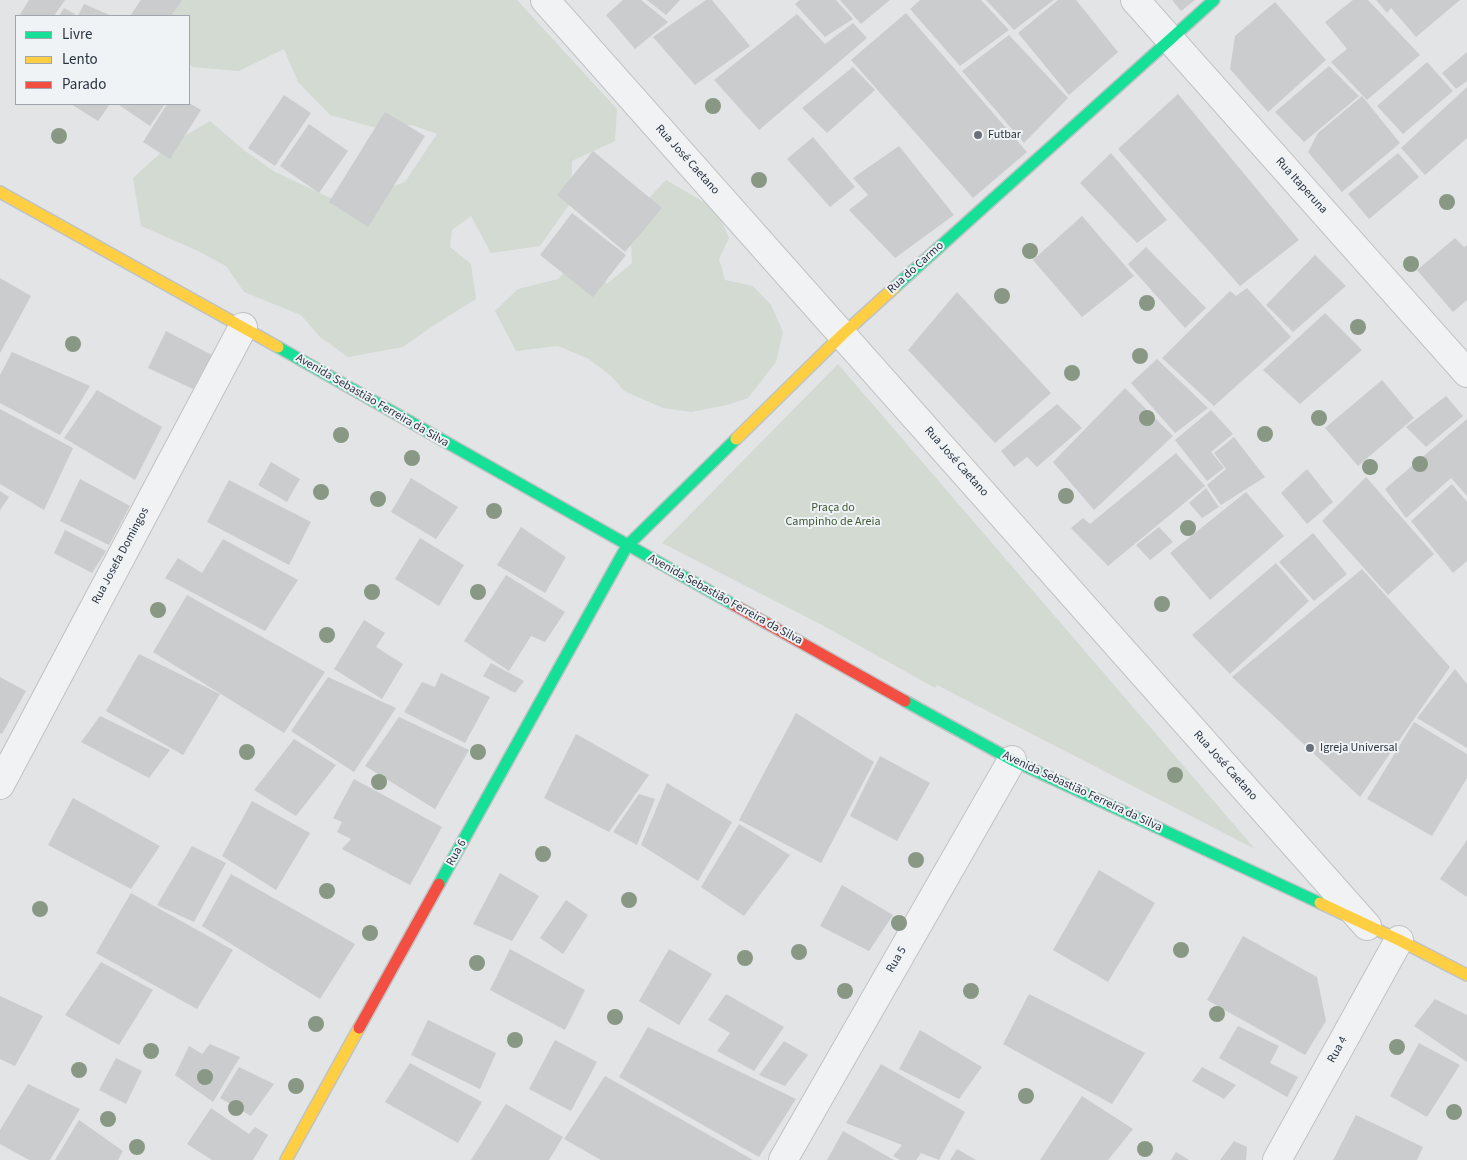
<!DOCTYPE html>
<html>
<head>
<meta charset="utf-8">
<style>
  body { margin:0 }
  #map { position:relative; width:1467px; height:1160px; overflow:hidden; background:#e2e4e6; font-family:"Source Sans 3",sans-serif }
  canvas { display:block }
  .legend { position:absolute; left:15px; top:15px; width:175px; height:90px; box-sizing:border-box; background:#eff3f6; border:1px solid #a0a6ad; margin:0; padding:6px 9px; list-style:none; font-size:15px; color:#29333f }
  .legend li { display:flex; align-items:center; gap:10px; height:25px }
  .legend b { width:25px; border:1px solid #a0a6ad }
</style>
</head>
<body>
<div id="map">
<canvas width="1467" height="1160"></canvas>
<ul class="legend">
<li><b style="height:6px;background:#16e098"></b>Livre</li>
<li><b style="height:6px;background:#ffcf43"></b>Lento</li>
<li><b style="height:6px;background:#f24e42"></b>Parado</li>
</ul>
</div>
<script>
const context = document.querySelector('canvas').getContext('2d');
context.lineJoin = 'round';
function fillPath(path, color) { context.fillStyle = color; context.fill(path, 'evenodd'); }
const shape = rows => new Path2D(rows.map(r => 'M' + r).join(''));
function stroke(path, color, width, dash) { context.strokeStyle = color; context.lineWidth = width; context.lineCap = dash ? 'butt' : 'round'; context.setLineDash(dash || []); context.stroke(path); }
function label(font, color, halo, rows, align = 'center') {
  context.font = font + ' "Source Sans 3",sans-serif'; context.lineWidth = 4; context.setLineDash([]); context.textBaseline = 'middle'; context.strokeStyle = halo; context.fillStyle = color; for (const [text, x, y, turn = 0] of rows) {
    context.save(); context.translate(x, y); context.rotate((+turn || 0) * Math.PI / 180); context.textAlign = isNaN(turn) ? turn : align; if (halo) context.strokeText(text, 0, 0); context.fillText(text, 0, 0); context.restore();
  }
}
fillPath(shape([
  [176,0,517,0,617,109,615,141,572,161,571,202,540,246,491,253,471,216,452,230,450,247,471,264,476,299,434,325,403,347,348,357,320,337,301,315,244,292,226,266,198,251,141,226,133,178,168,146,210,121,245,151,275,172,343,204,405,182,437,134,412,125,373,127,330,115,298,82,284,49,239,71,192,67,189,63,189,16,166,16],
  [666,180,716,209,729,238,719,259,725,280,753,286,771,305,783,332,776,362,748,398,727,405,691,412,663,408,624,391,611,376,589,359,558,346,516,351,495,311,518,289,558,279,587,249,607,284,632,263,630,218],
  [838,364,1255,849,937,685,935,688,824,626,662,543]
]), '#d3dad2');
fillPath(shape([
  [29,0,65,0,54,16,19,16],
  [141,0,182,0,171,16,130,16],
  [623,0,641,0,668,22,635,49,606,15],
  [647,0,680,0,666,15],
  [706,0,712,0,750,46,695,85,653,37],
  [800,0,836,0,853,19,825,37,795,4],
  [840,0,890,0,861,24],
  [920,0,981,0,1009,30,960,66,910,9],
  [986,0,1054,0,1014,30],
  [1058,0,1076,0,1118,52,1069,95,1018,33],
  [1172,0,1195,0,1181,11],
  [1353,0,1368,0,1420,55,1367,100,1331,62,1347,49,1325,22],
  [1376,0,1460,0,1416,37,1391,8,1387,13],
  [1275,2,1326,60,1268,112,1230,69,1235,36],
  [84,4,112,16,78,16],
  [64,8,75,14,74,16,59,16],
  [906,13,1027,152,973,198,851,60],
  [797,14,825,44,853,23,867,38,759,130,714,80],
  [1009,35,1068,98,1024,143,962,71],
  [1467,52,1467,81,1456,89,1442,73],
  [1427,62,1453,91,1403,134,1377,106],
  [1329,66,1359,96,1304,142,1275,112],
  [853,67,875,90,827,133,802,108],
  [1467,87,1467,138,1425,175,1401,148],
  [1178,94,1299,240,1240,286,1118,149],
  [284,95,311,113,275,166,248,148],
  [1362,96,1400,143,1342,192,1308,152,1318,133],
  [189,103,201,110,170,159,143,142,167,104],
  [71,104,110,104,98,121],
  [120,104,165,104,150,126,119,105],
  [385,112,425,136,368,227,329,202],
  [309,124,348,151,319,193,280,166],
  [813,137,855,187,830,207,787,159],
  [899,146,954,215,895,258,849,210,868,195,853,178],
  [593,151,662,208,625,252,557,195],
  [1111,153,1167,220,1137,243,1080,183],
  [1398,153,1419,177,1369,219,1348,194],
  [572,213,626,255,593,297,540,255],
  [1082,216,1134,276,1082,317,1033,260],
  [1455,238,1464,247,1467,245,1467,300,1453,312,1417,270],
  [1146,247,1206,308,1185,328,1128,264],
  [1315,255,1346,286,1293,332,1266,305],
  [0,278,31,296,0,353],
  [1247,288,1291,337,1214,406,1162,358,1230,291,1236,296],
  [957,292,1051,393,995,443,908,350],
  [1325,313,1362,350,1300,404,1263,370],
  [166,331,212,355,193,389,148,368],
  [12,352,90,386,60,435,0,403,0,375],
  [1157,359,1208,408,1175,433,1131,383],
  [1382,380,1414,418,1358,466,1325,428],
  [1125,388,1173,436,1094,510,1053,462],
  [97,390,162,427,135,480,64,438],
  [1446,396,1463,416,1426,447,1406,427],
  [1057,404,1082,428,1037,467,1027,457,1014,467,1001,451],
  [0,409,73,448,44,510,0,484],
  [1211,410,1233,434,1211,452,1224,468,1207,481,1175,440],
  [1467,419,1467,496,1451,478,1406,518,1385,489],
  [1234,437,1265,477,1221,505,1207,485,1226,469,1214,453],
  [1176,453,1205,486,1108,566,1071,528,1083,518,1090,524],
  [271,462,300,479,287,502,258,485],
  [1307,469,1333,502,1307,524,1281,493],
  [1366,477,1434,554,1388,595,1322,521],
  [411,478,458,507,436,539,391,512],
  [80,479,130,506,109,545,60,521],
  [229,480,311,522,289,565,207,522],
  [1452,484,1467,502,1467,561,1453,573,1411,521],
  [1206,488,1219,507,1202,518,1189,503],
  [0,491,9,497,0,510],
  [1246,492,1284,536,1210,600,1170,553],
  [521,527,566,557,545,593,497,565],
  [1159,527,1173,542,1150,560,1136,545],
  [65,530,106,551,92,573,54,553],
  [1313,533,1347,574,1314,601,1279,562],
  [420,538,464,565,439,606,395,579],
  [223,539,298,580,265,631,165,578,178,558,202,573],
  [1276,563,1309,601,1230,674,1192,635],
  [1362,569,1450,667,1360,797,1232,677],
  [506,575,565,612,545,642,531,636,509,671,464,641],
  [187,595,325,672,284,733,153,652],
  [364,620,385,633,376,647,403,664,382,699,334,669],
  [139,654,220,694,183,755,106,711],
  [491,663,524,681,515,693,483,676],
  [1455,669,1467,684,1467,748,1417,718],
  [441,673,490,697,465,743,404,712,422,682,435,687],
  [0,677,26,691,2,734,0,733],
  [328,677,396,708,354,772,291,731],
  [796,713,874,762,821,863,739,820],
  [100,716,170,750,149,778,81,742],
  [399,717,469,750,435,809,365,766],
  [1414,722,1467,754,1467,778,1432,836,1367,799],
  [576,734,649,775,609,832,544,798],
  [294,739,336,765,296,816,254,790],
  [880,756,930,783,897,841,850,816],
  [354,779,442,827,410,885,342,849,351,839,337,832,342,822,333,818],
  [667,783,732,822,698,881,641,845],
  [639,794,655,799,637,845,613,832],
  [73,798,160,846,131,889,48,845],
  [252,801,310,833,276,890,222,856],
  [739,824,790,855,744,916,701,887],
  [1467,840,1467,897,1440,879],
  [192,846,226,863,194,922,157,905],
  [1099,870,1155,903,1108,982,1053,950],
  [500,873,539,896,512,941,473,924],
  [231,874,355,944,320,999,202,926],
  [842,885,893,915,869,951,820,926],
  [131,893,233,950,197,1009,96,953],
  [566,900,588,915,563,954,540,938],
  [1243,936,1317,977,1326,1021,1305,1055,1207,1000],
  [510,949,585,990,565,1030,490,990],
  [669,949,712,974,679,1025,639,1001],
  [101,962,153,990,119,1045,65,1015],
  [726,994,784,1027,754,1071,717,1051,730,1033,708,1020],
  [1029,994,1145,1053,1112,1104,1003,1044],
  [0,996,43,1016,15,1066,0,1059],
  [1435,999,1467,1015,1467,1062,1414,1026],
  [428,1020,496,1053,480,1089,411,1055],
  [1238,1026,1279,1046,1270,1063,1298,1077,1287,1097,1219,1058],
  [648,1027,796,1099,759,1157,619,1077],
  [920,1030,982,1067,959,1099,899,1069],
  [555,1040,597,1062,571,1111,529,1089],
  [784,1041,808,1055,785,1086,759,1075],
  [1419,1043,1460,1065,1427,1117,1390,1096],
  [210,1044,240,1057,213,1102,175,1075,189,1046,202,1054],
  [116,1058,142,1071,126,1104,99,1090],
  [410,1063,482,1102,458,1143,385,1102],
  [881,1064,965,1112,939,1160,921,1153,916,1160,900,1160,893,1156,902,1145,846,1123],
  [239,1067,274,1084,251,1116,220,1098],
  [1202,1067,1236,1085,1224,1099,1192,1081],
  [605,1076,753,1160,601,1160,564,1139],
  [28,1084,80,1109,50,1160,29,1160,0,1144,0,1130],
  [1082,1096,1133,1129,1108,1160,1040,1160],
  [506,1104,563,1137,549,1160,471,1160],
  [211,1108,249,1134,255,1127,268,1135,253,1160,212,1160,187,1144],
  [1356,1115,1423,1147,1417,1160,1333,1160],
  [79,1120,123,1151,118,1160,55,1160],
  [843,1131,894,1160,827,1160],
  [1234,1141,1247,1147,1246,1160,1220,1160],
  [957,1149,976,1160,950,1160],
  [1176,1152,1189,1160,1171,1160]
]), '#caccce');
const street = shape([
  [545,0,1367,926],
  [1135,0,1467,373],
  [0,785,243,327],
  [783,1160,1012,760],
  [1277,1160,1399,940]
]);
const fast = shape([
  [895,287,1214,0],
  [278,347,734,605],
  [905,701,1012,760,1320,903],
  [439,884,627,546,736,439]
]);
const slow = shape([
  [0,192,278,347],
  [736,439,843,334,895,287],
  [1320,903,1399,940,1467,975],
  [286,1160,359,1028]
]);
const jam = shape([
  [734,605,905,701],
  [359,1028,439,884]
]);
stroke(street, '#c0c2c4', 30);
stroke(fast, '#c0c2c4', 14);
stroke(slow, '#c0c2c4', 14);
stroke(jam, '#c0c2c4', 14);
stroke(street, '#f1f2f3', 28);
stroke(fast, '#16e098', 11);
stroke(slow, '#ffcf43', 11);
stroke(jam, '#f24e42', 11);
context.fillStyle = '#899885';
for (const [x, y] of [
  [713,106],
  [59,136],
  [759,180],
  [1447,202],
  [1030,251],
  [1411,264],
  [1002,296],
  [1147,303],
  [1358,327],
  [73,344],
  [1140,356],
  [1072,373],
  [1147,418],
  [1319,418],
  [1265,434],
  [341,435],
  [412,458],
  [1420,464],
  [1370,467],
  [321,492],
  [1066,496],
  [378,499],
  [494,511],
  [1188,528],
  [372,592],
  [478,592],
  [1162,604],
  [158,610],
  [327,635],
  [247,752],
  [478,752],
  [1175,775],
  [379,782],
  [543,854],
  [916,860],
  [327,891],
  [629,900],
  [40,909],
  [899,923],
  [370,933],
  [1181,950],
  [799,952],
  [745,958],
  [477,963],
  [845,991],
  [971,991],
  [1217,1014],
  [615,1017],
  [316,1024],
  [515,1040],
  [1397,1047],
  [151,1051],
  [79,1070],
  [205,1077],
  [296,1086],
  [1026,1096],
  [236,1108],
  [1454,1112],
  [108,1119],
  [137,1147],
  [1145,1149]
]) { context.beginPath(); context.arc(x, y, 8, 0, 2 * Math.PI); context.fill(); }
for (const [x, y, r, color] of [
  [978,135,5,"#6a7179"],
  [1310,748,5,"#6a7179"]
]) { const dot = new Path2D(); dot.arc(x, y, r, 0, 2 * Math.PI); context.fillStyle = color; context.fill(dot); stroke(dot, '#eff3f6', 2); }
label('12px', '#29333f', '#eff3f6', [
  ["Futbar",988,135],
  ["Igreja Universal",1320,748]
], 'left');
label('12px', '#29333f', '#eff3f6', [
  ["Rua José Caetano",687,160,48],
  ["Rua Itaperuna",1301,186,48],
  ["Rua do Carmo",916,268,-42],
  ["Avenida Sebastião Ferreira da Silva",372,401,30],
  ["Rua José Caetano",956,462,48],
  ["Rua Josefa Domingos",121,556,-62],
  ["Avenida Sebastião Ferreira da Silva",725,600,29],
  ["Rua José Caetano",1225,766,48],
  ["Avenida Sebastião Ferreira da Silva",1082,792,25],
  ["Rua 6",457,853,-61],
  ["Rua 5",897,960,-60],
  ["Rua 4",1338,1050,-61]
]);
label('12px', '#415a36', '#eff3f6', [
  ["Praça do",833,508],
  ["Campinho de Areia",833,522]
]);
</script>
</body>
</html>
